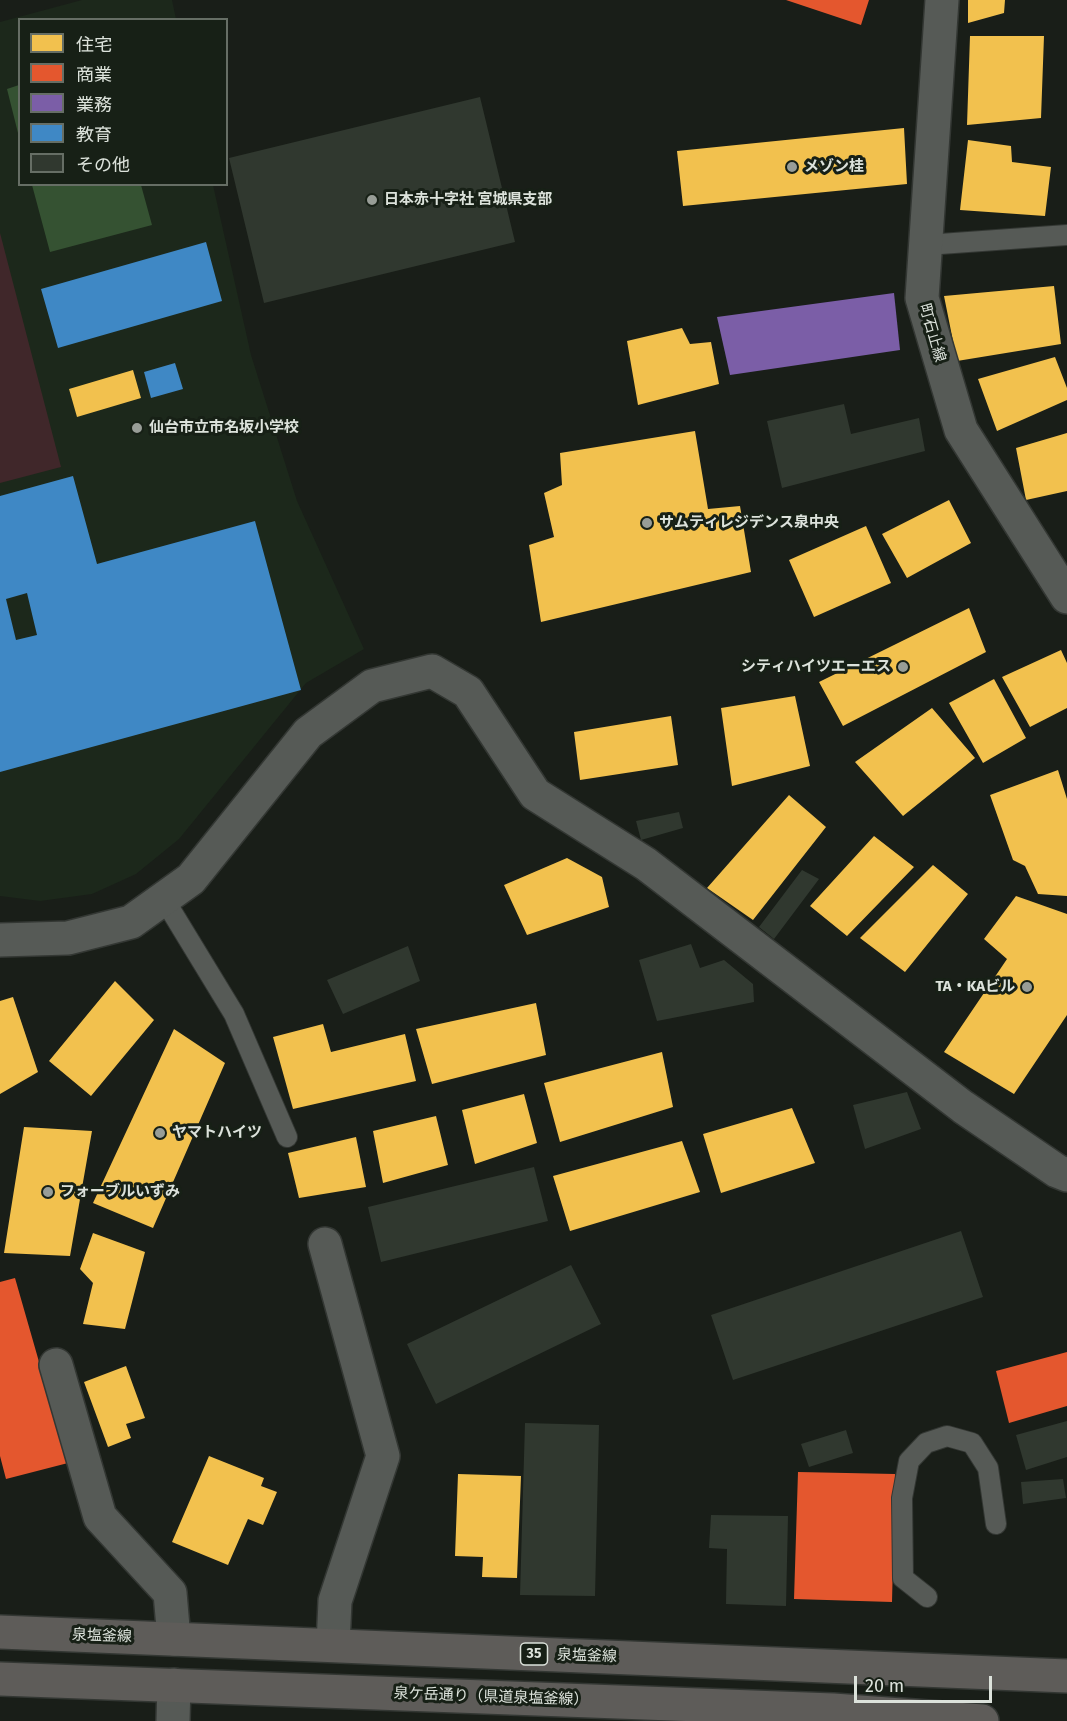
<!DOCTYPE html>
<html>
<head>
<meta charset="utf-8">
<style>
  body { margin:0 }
  #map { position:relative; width:1067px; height:1721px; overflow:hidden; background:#191e18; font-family:"Fira Sans","Noto Sans JP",sans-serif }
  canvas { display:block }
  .legend { position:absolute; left:18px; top:18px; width:210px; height:168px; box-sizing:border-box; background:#172016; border:2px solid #666e65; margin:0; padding:8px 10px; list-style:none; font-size:18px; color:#dce2db }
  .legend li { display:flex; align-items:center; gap:12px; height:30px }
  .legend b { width:30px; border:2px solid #666e65 }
  .scale { position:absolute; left:854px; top:1676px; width:138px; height:27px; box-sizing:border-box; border:3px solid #dce2db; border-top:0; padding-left:8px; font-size:18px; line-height:21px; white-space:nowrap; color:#dce2db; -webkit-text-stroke:4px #172016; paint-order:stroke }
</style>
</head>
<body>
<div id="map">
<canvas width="1067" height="1721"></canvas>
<ul class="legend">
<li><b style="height:16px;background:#f2c14e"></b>住宅</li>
<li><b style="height:16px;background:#e4572e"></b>商業</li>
<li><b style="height:16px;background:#7b5ea7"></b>業務</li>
<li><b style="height:16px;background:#3f88c5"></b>教育</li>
<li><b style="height:16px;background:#30382f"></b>その他</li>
</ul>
<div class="scale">20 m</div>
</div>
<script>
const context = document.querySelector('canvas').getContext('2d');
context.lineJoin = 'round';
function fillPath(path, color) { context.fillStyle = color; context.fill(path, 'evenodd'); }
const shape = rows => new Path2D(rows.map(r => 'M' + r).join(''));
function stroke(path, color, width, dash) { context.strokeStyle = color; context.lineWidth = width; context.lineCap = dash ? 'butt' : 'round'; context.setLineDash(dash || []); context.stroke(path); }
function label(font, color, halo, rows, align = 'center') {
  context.font = font + ' "Fira Sans","Noto Sans JP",sans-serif'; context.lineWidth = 6; context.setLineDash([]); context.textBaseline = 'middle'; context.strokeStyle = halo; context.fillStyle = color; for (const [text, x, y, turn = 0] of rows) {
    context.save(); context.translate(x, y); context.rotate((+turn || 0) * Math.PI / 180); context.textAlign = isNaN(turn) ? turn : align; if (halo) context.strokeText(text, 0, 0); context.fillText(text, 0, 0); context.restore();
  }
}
fillPath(shape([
  [82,0,172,0,176,19,20,20,20,184,213,185,251,355,297,501,364,649,306,683,179,839,136,874,92,894,40,901,0,896,0,22]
]), '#1c281b');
fillPath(shape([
  [0,233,61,467,0,483]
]), '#40272a');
fillPath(shape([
  [19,85,20,85,19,137,7,89],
  [32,185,141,185,152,225,50,252]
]), '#355232');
fillPath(shape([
  [968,0,1005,0,1004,13,968,23],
  [970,36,1044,36,1041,118,967,125],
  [904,128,907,184,683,206,677,151],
  [968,140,1011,146,1012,162,1051,167,1045,216,960,210],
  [1054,286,1061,344,957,361,944,296],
  [682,328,690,344,711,342,719,384,638,405,627,341],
  [1055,357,1067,388,1067,400,997,431,978,379],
  [133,370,141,398,77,417,69,389],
  [695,431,708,509,740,506,751,572,541,622,529,545,554,537,544,493,562,485,560,453],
  [1067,433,1067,491,1026,500,1016,448],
  [949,500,971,543,907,578,882,534],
  [866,526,891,583,814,617,789,560],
  [969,608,986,652,843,726,819,682],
  [1061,650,1067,663,1067,708,1030,727,1002,677],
  [994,679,1026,738,983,763,949,703],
  [795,696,810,766,732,786,721,708],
  [932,708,975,758,903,816,855,762],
  [671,716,678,765,580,780,574,732],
  [1058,770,1067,799,1067,896,1038,894,1025,866,1013,860,990,795],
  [789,795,826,827,753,920,707,888],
  [874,836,914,867,847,936,810,906],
  [567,858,602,877,609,907,527,935,504,885],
  [933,865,968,894,905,972,860,938],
  [1016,896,1067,914,1067,1015,1014,1094,944,1052,1007,959,984,939],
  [115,981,154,1020,91,1096,49,1061],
  [13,997,38,1072,0,1094,0,1001],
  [536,1003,546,1055,432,1084,416,1029],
  [323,1024,331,1052,405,1034,416,1081,293,1109,273,1037],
  [174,1029,225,1063,153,1228,93,1203],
  [662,1052,673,1107,560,1142,544,1083],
  [524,1094,537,1143,475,1164,462,1110],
  [792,1108,815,1163,721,1193,703,1134],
  [436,1116,448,1165,383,1183,373,1131],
  [24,1127,92,1131,70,1256,4,1253],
  [356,1137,366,1187,299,1198,288,1153],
  [682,1141,700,1192,570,1231,553,1176],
  [93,1233,145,1252,125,1329,83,1324,93,1283,80,1269],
  [126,1366,145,1418,126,1424,131,1438,108,1447,84,1382],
  [209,1456,264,1478,261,1486,277,1492,263,1525,248,1519,228,1565,172,1542],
  [458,1474,521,1476,517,1578,482,1577,483,1557,455,1556]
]), '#f2c14e');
fillPath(shape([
  [786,0,869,0,861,25],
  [15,1278,68,1463,6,1479,0,1456,0,1282],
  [1067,1352,1067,1406,1009,1423,996,1371],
  [798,1472,895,1474,892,1602,794,1599]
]), '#e4572e');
fillPath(shape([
  [894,293,900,350,730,375,717,317]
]), '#7b5ea7');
fillPath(shape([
  [206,242,222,301,58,348,41,289],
  [175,363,183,389,151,398,144,372],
  [73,476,97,564,255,521,301,690,0,772,0,496],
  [27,593,37,635,16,640,6,599]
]), '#3f88c5');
fillPath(shape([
  [480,97,515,242,264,303,229,158],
  [844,404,851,434,919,418,925,451,782,488,767,421],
  [679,812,683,828,641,840,636,821],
  [802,870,819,879,774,939,759,927],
  [691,944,700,968,724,960,753,984,754,1002,657,1021,639,960],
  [408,946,420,981,343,1014,327,980],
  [907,1092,921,1129,865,1149,853,1105],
  [534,1167,548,1221,381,1262,368,1207],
  [961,1231,983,1297,733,1380,711,1315],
  [571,1265,601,1324,436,1404,407,1344],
  [1067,1421,1067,1457,1026,1470,1016,1435],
  [525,1423,599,1425,595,1596,520,1595],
  [846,1430,853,1453,809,1467,801,1444],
  [1063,1479,1066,1498,1023,1504,1021,1482],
  [711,1515,788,1516,786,1606,726,1604,727,1549,709,1548]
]), '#30382f');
const lane = shape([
  [926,245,1067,235],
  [164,899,234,1014,287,1137],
  [927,1597,903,1578,902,1498,909,1461,926,1443,947,1436,972,1443,988,1468,996,1524]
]);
const street = shape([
  [942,0,922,298,961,430,1067,597],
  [0,940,68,938,131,922,191,879,308,733,372,686,432,671,468,692,535,794,646,864,963,1107,1057,1171,1067,1175],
  [325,1244,383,1456,335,1601,333,1645],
  [56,1365,100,1517,170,1593,174,1639],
  [173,1721,174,1685]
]);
const primary = shape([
  [0,1632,1067,1676],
  [0,1679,833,1710,982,1721]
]);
stroke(lane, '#333733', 22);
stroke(street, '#333733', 36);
stroke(primary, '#333733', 36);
stroke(lane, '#565a56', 20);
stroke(street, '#565a56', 33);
stroke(primary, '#5e5c59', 33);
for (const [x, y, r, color] of [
  [792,167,6,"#989d97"],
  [372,200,6,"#989d97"],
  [137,428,6,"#989d97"],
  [647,523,6,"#989d97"],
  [903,667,6,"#989d97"],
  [1027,987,6,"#989d97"],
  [160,1133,6,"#989d97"],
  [48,1192,6,"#989d97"]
]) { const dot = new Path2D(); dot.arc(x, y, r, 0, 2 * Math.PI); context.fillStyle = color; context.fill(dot); stroke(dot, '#172016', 2); }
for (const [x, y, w] of [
  [534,1654,27]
]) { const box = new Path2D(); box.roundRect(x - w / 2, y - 11, w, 22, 4.5); context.fillStyle = '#172016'; context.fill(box); stroke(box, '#dce2db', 1.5); }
label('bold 14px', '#dce2db', null, [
  ["35",534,1654]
]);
label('bold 15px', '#dce2db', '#172016', [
  ["メゾン桂",804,167],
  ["日本赤十字社 宮城県支部",384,200],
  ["仙台市立市名坂小学校",149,428],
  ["サムティレジデンス泉中央",659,523],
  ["シティハイツエーエス",891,667,"right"],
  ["TA・KAビル",1015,987,"right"],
  ["ヤマトハイツ",172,1133],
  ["フォーブルいずみ",60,1192]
], 'left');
label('15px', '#dce2db', '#172016', [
  ["町石止線",932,333,74],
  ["泉塩釜線",102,1636,2],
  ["泉塩釜線",587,1656,2],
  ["泉ケ岳通り（県道泉塩釜線）",491,1697,2]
]);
</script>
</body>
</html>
